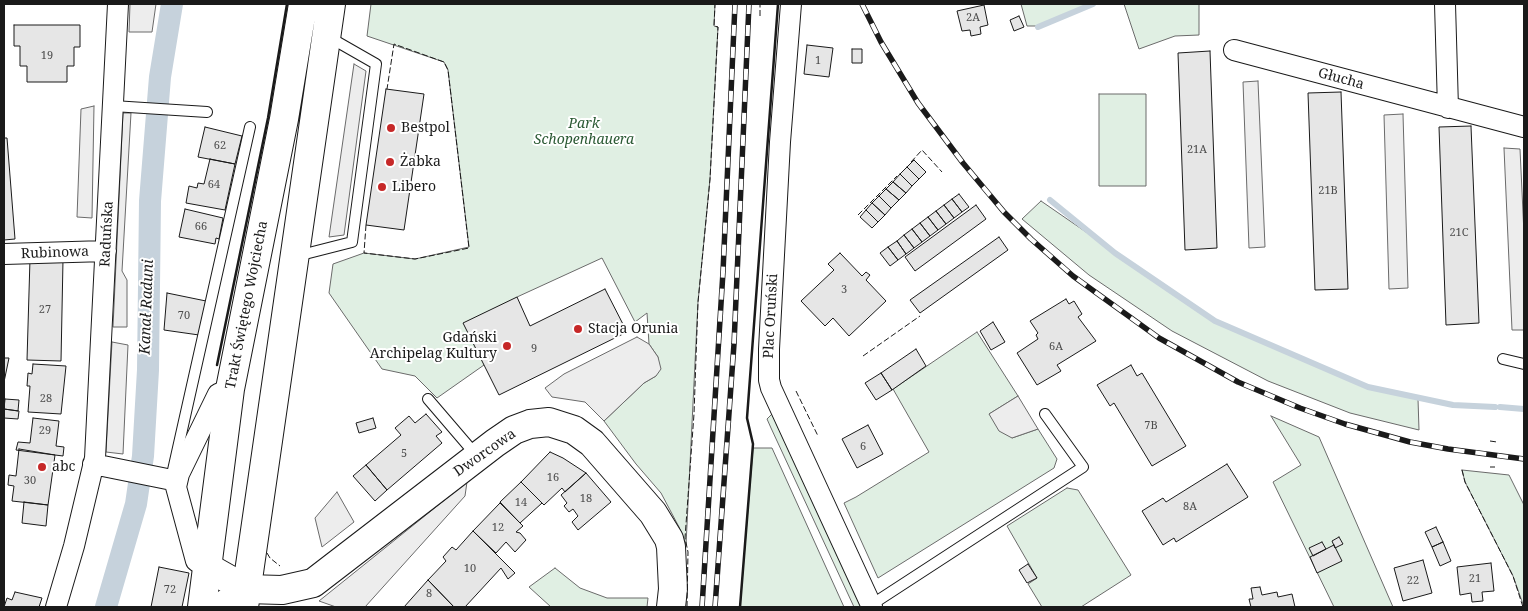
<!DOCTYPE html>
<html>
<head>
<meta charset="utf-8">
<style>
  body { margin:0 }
  #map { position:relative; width:1528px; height:611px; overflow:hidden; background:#fff; font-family:"Noto Serif",serif }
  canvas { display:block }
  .frame { position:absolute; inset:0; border:5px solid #1a1a1a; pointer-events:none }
</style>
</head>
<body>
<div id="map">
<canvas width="1528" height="611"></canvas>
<div class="frame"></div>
</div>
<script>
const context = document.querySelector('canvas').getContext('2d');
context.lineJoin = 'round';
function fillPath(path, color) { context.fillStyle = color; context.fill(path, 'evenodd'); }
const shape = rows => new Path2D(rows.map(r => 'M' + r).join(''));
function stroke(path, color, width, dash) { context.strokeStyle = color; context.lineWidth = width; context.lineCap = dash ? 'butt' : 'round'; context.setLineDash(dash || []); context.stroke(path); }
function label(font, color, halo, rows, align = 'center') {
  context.font = font + ' "Noto Serif",serif'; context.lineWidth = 4; context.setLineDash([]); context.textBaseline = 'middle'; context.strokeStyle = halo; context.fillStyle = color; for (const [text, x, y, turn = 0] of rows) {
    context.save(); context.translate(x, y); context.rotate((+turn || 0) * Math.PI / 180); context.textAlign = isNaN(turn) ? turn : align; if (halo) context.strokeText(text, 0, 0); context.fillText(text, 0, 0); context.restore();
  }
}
const green = shape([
  [371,4,715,4,714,26,718,27,710,179,698,302,686,545,679,527,661,493,636,464,604,421,644,383,656,376,658,357,649,344,647,313,635,322,602,258,517,297,484,365,437,398,415,376,382,369,329,293,333,264,364,253,415,259,469,247,448,70,444,62,367,36,371,4],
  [1021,4,1090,4,1036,26,1027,26,1021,4],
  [1124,4,1199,4,1199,35,1175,36,1139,49,1124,4],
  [1099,94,1146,94,1146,186,1099,186,1099,94],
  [1041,201,1215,321,1368,387,1418,399,1419,430,1350,413,1268,381,1172,331,1089,275,1022,219,1041,201],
  [977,332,1018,396,989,414,1012,438,1038,429,1057,459,1054,468,878,578,844,503,856,497,929,452,893,389,977,332],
  [772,414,863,607,854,607,771,428,767,419,772,414],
  [1271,416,1319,437,1393,607,1334,607,1273,482,1301,465,1271,416],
  [753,448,772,448,844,607,740,607,753,448],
  [1462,470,1509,475,1524,505,1524,607,1513,576,1465,482,1462,470],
  [1067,488,1078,490,1131,575,1081,607,1042,607,1028,584,1037,578,1007,526,1067,488],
  [555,568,580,588,607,598,648,598,647,607,551,607,529,587,555,568]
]);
fillPath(green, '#e0efe3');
stroke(green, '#6a6a6a', 1);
const parking = shape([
  [130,4,156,4,152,32,129,32,130,4],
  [354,64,366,71,344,235,329,237,354,64],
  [1258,81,1265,247,1249,248,1243,82,1258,81],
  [94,106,92,218,77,217,81,109,94,106],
  [123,113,131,113,122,271,127,280,127,327,113,327,123,113],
  [1403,114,1408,288,1389,289,1384,115,1403,114],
  [1504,148,1520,149,1524,234,1524,330,1512,330,1504,148],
  [637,337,649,344,658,357,661,369,656,376,644,383,604,421,585,402,552,397,545,388,564,374,637,337],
  [112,342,128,345,123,454,106,452,112,342],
  [1018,396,1038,429,1012,438,999,431,989,414,1018,396],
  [467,482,465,496,365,607,336,607,319,601,467,482],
  [337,492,354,522,322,547,315,518,337,492]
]);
fillPath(parking, '#ededed');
stroke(parking, '#6a6a6a', 1);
stroke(shape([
  [1038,27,1093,4],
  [1050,200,1115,253,1215,321,1368,387,1453,405,1495,407],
  [1500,407,1524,409]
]), '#c6d2dc', 6);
stroke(shape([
  [106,607,136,504,143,456,148,370,150,201,160,77,172,4]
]), '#c6d2dc', 22);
const building = shape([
  [984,5,988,25,980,27,981,34,971,36,970,30,962,31,957,11,984,5],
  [1019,16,1024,27,1014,31,1010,20,1019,16],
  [14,25,80,25,80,47,74,47,74,66,67,66,67,82,27,82,27,66,20,66,20,46,14,46,14,25],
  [807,45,833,48,829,77,804,74,807,45],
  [852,49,862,49,862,63,852,63,852,49],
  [1210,51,1217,248,1185,250,1178,53,1210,51],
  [386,89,424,94,404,230,366,225,386,89],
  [1341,92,1348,289,1315,290,1308,93,1341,92],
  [1471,126,1479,323,1446,325,1439,127,1471,126],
  [205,127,242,136,235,164,198,157,205,127],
  [4,138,7,138,15,239,4,240,4,138],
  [210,159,235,164,225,210,186,203,189,186,197,188,198,183,204,184,210,159],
  [914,160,926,172,919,179,907,167,914,160],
  [907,167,919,179,912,186,900,174,907,167],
  [900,174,912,186,906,193,893,182,900,174],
  [893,182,906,193,899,200,886,189,893,182],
  [886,189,899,200,891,208,879,196,886,189],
  [959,194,969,207,962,212,952,199,959,194],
  [879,196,891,208,885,215,872,203,879,196],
  [952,199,962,212,954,218,944,205,952,199],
  [872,203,885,215,878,222,866,210,872,203],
  [944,205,954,218,946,224,936,211,944,205],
  [976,205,986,219,915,271,905,257,976,205],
  [185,209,223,218,219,239,216,238,215,244,179,237,185,209],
  [866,210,878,222,872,228,860,217,866,210],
  [936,211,946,224,938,230,928,217,936,211],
  [928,217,938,230,930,236,920,223,928,217],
  [920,223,930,236,922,242,912,229,920,223],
  [912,229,922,242,914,248,904,235,912,229],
  [904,235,914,248,906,254,897,241,904,235],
  [999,237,1008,250,920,313,910,300,999,237],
  [897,241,906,254,898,260,888,247,897,241],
  [888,247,898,260,890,266,880,253,888,247],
  [840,253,862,276,866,272,870,275,866,280,886,301,849,336,833,318,825,326,801,301,834,270,828,264,840,253],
  [30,259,63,260,61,361,27,360,30,259],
  [605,289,627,332,499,395,463,323,517,297,530,326,605,289],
  [167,293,206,301,199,335,164,330,167,293],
  [1066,299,1069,304,1074,301,1082,314,1078,317,1096,341,1057,365,1061,371,1037,385,1017,353,1038,339,1036,335,1038,333,1030,321,1066,299],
  [993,322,1005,342,991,350,980,331,993,322],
  [916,349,926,366,892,390,881,373,916,349],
  [4,358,9,358,4,382,4,358],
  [33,364,66,366,61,414,28,412,30,386,27,386,28,373,32,374,33,364],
  [1131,365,1137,376,1142,373,1186,446,1152,466,1114,403,1110,406,1097,385,1131,365],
  [881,373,892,390,876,400,865,383,881,373],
  [5,399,19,400,18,411,4,409,5,399],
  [4,409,19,411,18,419,4,418,4,409],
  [426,414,442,432,436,436,442,443,387,490,366,465,401,435,395,428,409,416,415,423,426,414],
  [33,418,59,421,56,446,64,447,63,456,16,450,18,442,30,443,33,418],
  [373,418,376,428,359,433,356,423,373,418],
  [868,425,883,454,857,468,842,439,868,425],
  [19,449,55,455,48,505,12,501,14,486,8,485,9,475,16,476,19,449],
  [550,452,563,458,586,473,565,492,562,488,544,505,521,482,550,452],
  [1227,464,1248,497,1176,542,1174,538,1163,545,1142,511,1163,498,1166,502,1227,464],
  [366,465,387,490,375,501,353,476,366,465],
  [586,473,611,502,578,530,572,522,578,516,573,509,569,512,564,506,567,503,561,495,586,473],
  [521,482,542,503,520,523,500,502,521,482],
  [24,502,48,505,46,526,22,523,24,502],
  [500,503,523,526,516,532,520,533,526,540,515,552,506,542,496,553,473,531,500,503],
  [1436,527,1443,542,1432,547,1425,532,1436,527],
  [473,531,515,573,508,579,501,568,465,607,454,607,428,580,446,561,443,557,452,547,456,550,473,531],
  [1339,537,1343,544,1335,548,1332,541,1339,537],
  [1322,542,1326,549,1313,556,1309,548,1322,542],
  [1443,542,1451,561,1440,566,1432,547,1443,542],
  [1334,545,1342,561,1317,573,1310,557,1334,545],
  [1423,560,1432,593,1403,601,1394,568,1423,560],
  [1491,563,1494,591,1482,592,1483,601,1472,602,1471,593,1460,595,1457,567,1491,563],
  [1028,564,1037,578,1027,583,1019,570,1028,564],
  [159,567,189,573,182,607,151,607,159,567],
  [428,580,454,607,404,607,428,580],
  [1260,587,1262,595,1277,592,1278,597,1292,594,1295,607,1251,607,1249,599,1253,599,1251,588,1260,587],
  [15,592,42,598,39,607,4,607,7,598,12,600,15,592]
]);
fillPath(building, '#e6e6e6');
stroke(building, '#1a1a1a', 1);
const lane = shape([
  [113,106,207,112],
  [297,256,352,242,376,64,327,36],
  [1503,359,1524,364],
  [428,399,476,455],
  [173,470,250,127],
  [871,605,1083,467,1045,414]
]);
const street = shape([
  [791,4,780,142,769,349,769,380,771,388,872,607],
  [1445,4,1448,108],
  [1234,50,1524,127],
  [4,254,106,251],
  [93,464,177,481],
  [207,567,196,561,176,487,179,474,218,394,230,389],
  [56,607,74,546,95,458,118,4]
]);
const secondary = shape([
  [207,567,246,589,282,590,313,583,495,443,514,430,530,424,549,422,574,430,592,443,653,513,669,539,671,547,673,589,671,607],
  [221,607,246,589]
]);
const primary = shape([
  [202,607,230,389,284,119,303,4],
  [244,607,331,4]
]);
stroke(lane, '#1a1a1a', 12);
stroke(street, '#1a1a1a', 22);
stroke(secondary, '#1a1a1a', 30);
stroke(primary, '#1a1a1a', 30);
stroke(lane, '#fff', 10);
stroke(street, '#fff', 20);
stroke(secondary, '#fff', 28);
stroke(primary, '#fff', 28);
const rail = shape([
  [862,4,881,42,918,103,963,163,1004,212,1031,239,1073,276,1159,338,1238,382,1300,408,1345,424,1410,442,1448,449,1524,459],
  [702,607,723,272,735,4],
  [715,607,734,344,749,4]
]);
stroke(rail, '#1a1a1a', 5.5);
stroke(rail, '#fff', 4, [11]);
stroke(shape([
  [760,16,760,4],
  [911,162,922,150,942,172],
  [858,215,897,176],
  [366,225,364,253,415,259,469,248,448,70,444,62,394,44,387,89],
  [863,356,920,316],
  [796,391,818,436],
  [1490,441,1497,442],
  [1490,467,1495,467],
  [1462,470,1465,482,1513,576,1523,607],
  [267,553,270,558,280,566],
  [687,607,688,552,685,538,694,414,698,302,710,179,718,27,714,26,715,4]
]), '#1a1a1a', 1, [6, 2.5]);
stroke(shape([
  [217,365,268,118,287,4],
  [740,607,753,444,747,418,778,4]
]), '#1a1a1a', 2.5);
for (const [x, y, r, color] of [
  [391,128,5,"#c62828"],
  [390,162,5,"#c62828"],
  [382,187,5,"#c62828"],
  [578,329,5,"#c62828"],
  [507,346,5,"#c62828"],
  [42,467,5,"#c62828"]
]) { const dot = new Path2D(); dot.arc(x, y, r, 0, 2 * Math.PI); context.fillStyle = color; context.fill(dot); stroke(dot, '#fff', 2); }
label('11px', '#4d4d4d', null, [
  ["2A",973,18],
  ["19",47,56],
  ["1",818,61],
  ["62",220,146],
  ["21A",1197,150],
  ["64",214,185],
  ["21B",1328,191],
  ["66",201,227],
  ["21C",1459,233],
  ["3",844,290],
  ["27",45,310],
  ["70",184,316],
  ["6A",1056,347],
  ["9",534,349],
  ["28",46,399],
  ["7B",1151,426],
  ["29",45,431],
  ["6",863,447],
  ["5",404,454],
  ["16",553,478],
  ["30",30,481],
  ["18",586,499],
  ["14",521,503],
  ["8A",1190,507],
  ["12",498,528],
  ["10",470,569],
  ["21",1475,579],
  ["22",1413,581],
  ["72",170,590],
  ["8",429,594]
]);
label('14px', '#1a1a1a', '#fff', [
  ["Głucha",1341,79,15],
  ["Raduńska",107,234,-87],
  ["Rubinowa",55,253,-2],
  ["Trakt Świętego Wojciecha",247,305,-79],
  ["Plac Oruński",771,316,-87],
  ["Dworcowa",485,453,-35]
]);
label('italic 14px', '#2b5a34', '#fff', [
  ["Park",584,124],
  ["Schopenhauera",584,140]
]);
label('14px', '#1a1a1a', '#fff', [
  ["Bestpol",401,128],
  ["Żabka",400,162],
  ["Libero",392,187],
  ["Stacja Orunia",588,329],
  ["Gdański",497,338,"right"],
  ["Archipelag Kultury",497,354,"right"],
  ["abc",52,467]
], 'left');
label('italic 15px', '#1a1a1a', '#fff', [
  ["Kanał Raduni",147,307,-88]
]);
</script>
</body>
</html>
